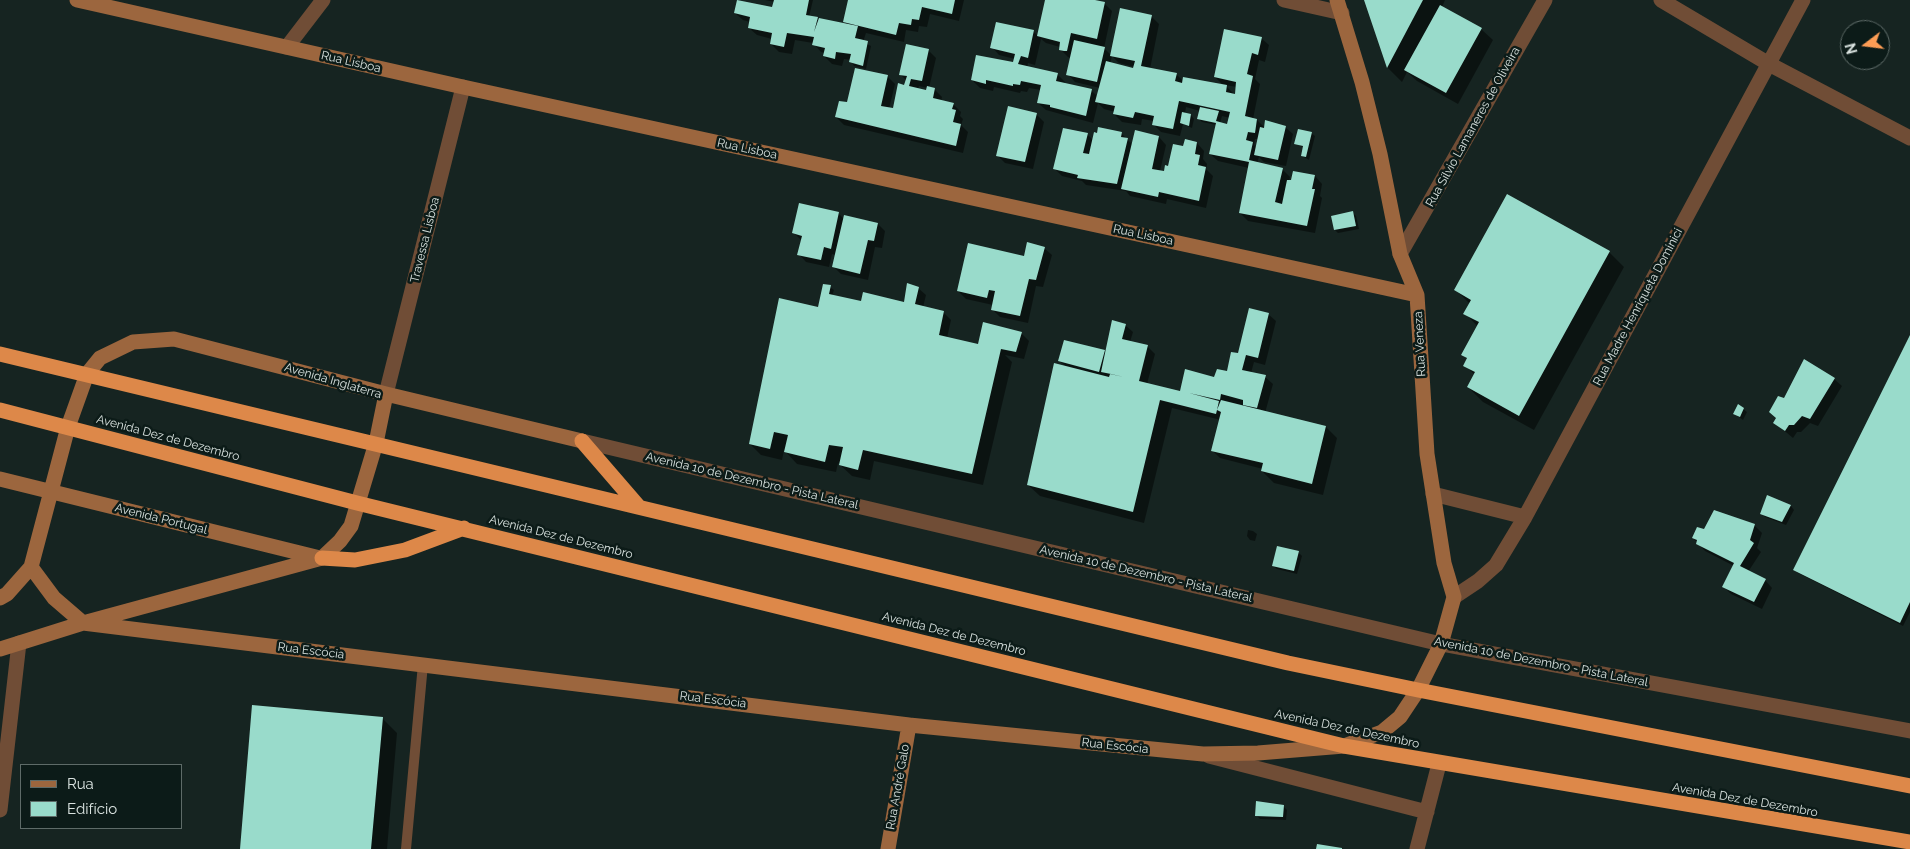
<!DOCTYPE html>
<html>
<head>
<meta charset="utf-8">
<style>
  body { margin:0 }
  #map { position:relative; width:1910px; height:849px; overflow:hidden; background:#162421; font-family:Raleway,sans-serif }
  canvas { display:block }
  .legend { position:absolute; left:20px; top:764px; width:162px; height:65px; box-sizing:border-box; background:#0c1b18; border:1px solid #5e6b68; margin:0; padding:6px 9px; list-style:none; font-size:15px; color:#d9e2df }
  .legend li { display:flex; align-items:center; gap:10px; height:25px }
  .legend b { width:25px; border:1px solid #5e6b68 }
  .north { position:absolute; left:1840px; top:20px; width:50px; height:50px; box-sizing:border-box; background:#0c1b18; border:1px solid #5e6b68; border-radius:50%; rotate:255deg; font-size:14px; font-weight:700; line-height:20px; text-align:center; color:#d9e2df }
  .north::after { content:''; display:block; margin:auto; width:18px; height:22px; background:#fd9d55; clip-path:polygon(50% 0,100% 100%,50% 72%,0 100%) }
</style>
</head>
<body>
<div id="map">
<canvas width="1910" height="849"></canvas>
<ul class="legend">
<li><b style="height:6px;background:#9c663e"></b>Rua</li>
<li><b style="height:14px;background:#99dbcb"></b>Edifício</li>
</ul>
<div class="north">N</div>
</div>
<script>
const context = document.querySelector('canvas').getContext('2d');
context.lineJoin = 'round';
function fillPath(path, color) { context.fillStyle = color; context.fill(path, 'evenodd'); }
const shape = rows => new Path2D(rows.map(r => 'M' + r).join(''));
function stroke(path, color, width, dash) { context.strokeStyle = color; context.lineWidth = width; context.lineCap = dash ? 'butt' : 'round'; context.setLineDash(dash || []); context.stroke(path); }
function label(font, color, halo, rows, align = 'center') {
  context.font = font + ' Raleway,sans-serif'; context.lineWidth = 5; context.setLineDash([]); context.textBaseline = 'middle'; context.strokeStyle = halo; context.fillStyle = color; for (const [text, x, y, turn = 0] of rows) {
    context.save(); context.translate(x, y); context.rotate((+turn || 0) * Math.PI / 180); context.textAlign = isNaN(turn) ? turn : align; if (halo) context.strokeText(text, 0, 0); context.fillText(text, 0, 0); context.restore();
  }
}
fillPath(shape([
  [765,0,813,0,809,17,820,21,848,26,844,22,849,0,964,0,959,21,930,14,927,27,919,26,918,32,906,30,904,42,866,33,863,42,871,46,866,69,854,66,851,60,844,59,842,66,832,64,824,56,825,53,821,52,813,43,795,40,792,54,779,52,771,44,772,39,757,35,749,28,750,22,743,20,735,13,777,9,775,2],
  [1046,0,1090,0,1105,4,1112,11,1104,48,1111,55,1121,10,1152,17,1159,24,1150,69,1176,74,1184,82,1224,86,1215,77,1261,38,1269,45,1265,62,1259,60,1255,79,1260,84,1253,119,1257,120,1265,128,1285,127,1293,134,1286,166,1264,162,1259,157,1257,163,1282,169,1290,177,1289,181,1315,176,1322,184,1320,196,1322,198,1315,233,1248,221,1240,213,1249,168,1218,161,1210,154,1217,125,1202,122,1199,119,1200,111,1186,107,1185,114,1191,115,1194,119,1192,128,1183,124,1180,136,1161,132,1153,124,1154,121,1142,119,1141,125,1122,122,1114,114,1115,112,1104,109,1098,103,1093,123,1046,110,1038,103,1041,90,1029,88,1027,92,1021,91,1020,93,994,87,993,91,980,88,972,80,1014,64,1015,59,999,55,992,47,1033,31,1038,36],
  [1041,39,1046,43,1060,47,1060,49,1068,57,1071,58,1068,74,1075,82,1100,88,1098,97,1091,90,1064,84,1065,82,1057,74,1027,68,1028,63,1035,65],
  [1112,56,1119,63,1135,67,1134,70,1110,64],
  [1225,85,1237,87,1236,96],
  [1222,116,1230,118,1228,125,1220,123],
  [1255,139,1259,139,1257,148,1254,145],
  [1365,0,1445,0,1442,7,1481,29,1493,40,1458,104,1417,81,1407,72,1402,82,1388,68],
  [928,50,936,58,929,88,934,89,942,97,941,101,953,104,961,112,960,116,963,119,961,125,968,132,963,153,844,125,836,117,848,104,887,76,895,84,889,109,894,110,907,81,900,74],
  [919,86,928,88,927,91,918,89],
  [1036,114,1044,122,1033,169,1005,163,997,155],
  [1136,132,1159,137,1166,145,1160,171,1165,172,1184,147,1197,143,1204,151,1203,159,1207,164,1206,169,1213,176,1206,208,1167,199,1166,204,1130,196,1126,191,1086,185,1082,181,1062,176,1055,169,1087,134,1093,140,1121,133,1133,145],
  [1311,133,1315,136,1309,160,1302,156,1304,148,1296,143],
  [838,213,845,220,878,224,885,231,882,248,875,247,868,280,841,274,834,267,836,255,832,254,829,267,806,262,799,254,801,240,793,232],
  [1353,213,1356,216,1359,229,1338,233,1335,230],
  [1044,248,1052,255,1043,287,1036,286,1028,323,1000,317,992,309,993,305,966,299,958,291],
  [1609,252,1624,267,1534,430,1483,402,1468,387,1475,375,1465,365,1468,360,1463,355,1478,327,1465,313,1470,304,1456,290],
  [830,287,834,290,832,296,860,302,905,303,918,288,926,295,923,307,943,312,951,320,947,338,982,346,1021,333,1029,341,1024,359,1005,355,1012,362,983,485,874,461,870,480,852,476,838,463,836,472,797,464,784,450,782,460,761,455,750,444],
  [1268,314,1276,321,1265,365,1254,362,1251,373,1265,377,1273,384,1265,413,1326,427,1337,438,1323,495,1274,483,1262,471,1263,469,1220,458,1213,451,1221,420,1172,408,1144,523,1040,496,1028,485,1066,367,1060,361,1065,341,1107,352,1125,325,1133,332,1130,342,1147,346,1155,354,1147,384,1181,393,1228,373],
  [1910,338,1910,612,1903,626,1798,573,1795,570],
  [1834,379,1842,386,1818,426,1810,423,1801,432,1797,432,1793,438,1774,422,1784,400],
  [1743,409,1747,412,1743,420,1735,414],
  [1767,497,1791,506,1794,510,1786,525,1765,517,1761,513],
  [1754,525,1762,533,1757,548,1761,552,1748,572,1765,580,1772,588,1762,609,1731,594,1723,586,1734,566,1705,551,1693,538,1705,531],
  [1248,530,1253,531,1257,534,1255,541,1250,540,1247,536],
  [1298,552,1302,556,1297,574,1277,569,1273,566],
  [382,718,397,733,387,849,241,849],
  [1283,806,1287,810,1286,820,1260,819,1256,815]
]), '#0007');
fillPath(shape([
  [737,0,772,7,774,0,809,0,806,15,818,17,814,32,819,18,858,26,855,38,868,41,863,66,849,62,851,54,836,52,835,59,823,56,825,48,812,45,814,37,787,33,784,47,770,44,772,33,748,28,750,17,734,13],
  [848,0,955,0,952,14,922,7,919,20,912,19,911,25,899,23,896,35,843,22],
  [1045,0,1095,0,1105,2,1097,39,1071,33,1067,51,1064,51,1059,50,1060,42,1037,36],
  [1364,0,1423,0,1387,68],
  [1440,5,1482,28,1446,93,1404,70],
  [1120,8,1152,15,1141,66,1177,73,1175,81,1182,83,1183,77,1227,85,1226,92,1235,94,1236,82,1214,77,1224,29,1262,37,1258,55,1252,53,1247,74,1253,76,1245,116,1257,119,1255,133,1248,132,1246,140,1253,142,1249,160,1283,168,1275,202,1282,204,1287,180,1291,180,1293,171,1315,175,1312,189,1315,189,1307,226,1239,213,1249,162,1209,154,1216,123,1197,119,1200,107,1219,111,1216,121,1227,124,1230,112,1179,101,1173,129,1152,125,1154,116,1135,112,1133,118,1113,114,1115,106,1095,102,1106,61,1133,68,1135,61,1110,56],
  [996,22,1034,30,1028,58,1021,56,1018,64,1058,73,1056,81,1092,89,1086,116,1050,107,1050,105,1037,103,1041,85,1021,81,1020,85,1013,84,1013,86,986,80,986,84,971,80,976,55,1013,62,1015,54,990,48],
  [1074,40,1105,47,1097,82,1066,75],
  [906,44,929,49,922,81,911,79,909,86,926,90,927,86,935,88,933,98,954,103,952,109,956,110,953,122,961,124,956,146,835,117,839,101,847,102,855,68,888,75,881,106,893,108,898,83,904,85,907,76,899,75],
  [1008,106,1037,113,1025,162,996,156],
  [1182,112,1191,114,1189,126,1180,123],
  [1265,120,1286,126,1278,160,1254,155,1260,127,1264,128],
  [1098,127,1122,132,1121,137,1128,138,1117,184,1077,178,1078,175,1053,169,1063,128,1088,133,1083,153,1089,154,1094,132,1097,133],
  [1298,129,1312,132,1306,157,1301,156,1303,146,1294,144],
  [1135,130,1159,136,1152,169,1164,171,1165,165,1168,166,1173,144,1183,146,1185,139,1197,142,1195,154,1200,155,1198,165,1206,167,1199,201,1159,192,1158,197,1121,189],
  [1507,194,1610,251,1519,416,1467,387,1475,372,1463,366,1467,358,1461,355,1479,322,1463,314,1471,300,1454,290],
  [799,203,839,212,831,249,824,247,821,260,797,255,802,236,792,233],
  [1353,211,1356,226,1334,230,1331,216],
  [844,215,878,223,874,241,868,240,860,274,832,267],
  [1027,242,1045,247,1036,280,1029,279,1020,316,991,310,995,291,989,290,987,298,957,291,968,243,1024,256],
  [907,283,919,287,915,304,944,311,939,335,978,344,983,322,1022,332,1016,352,1001,349,972,474,863,450,858,470,839,465,843,447,829,445,825,462,784,452,788,435,774,432,770,449,749,444,779,298,818,307,823,284,831,285,829,294,861,301,863,292,904,302],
  [1249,308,1269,313,1258,358,1246,355,1242,370,1266,375,1257,408,1243,405,1243,400,1221,394,1220,400,1189,393,1219,401,1217,410,1221,400,1326,426,1312,484,1261,471,1263,463,1211,451,1221,412,1217,410,1216,414,1160,400,1133,512,1027,485,1054,363,1109,377,1110,374,1124,377,1111,374,1101,372,1112,320,1126,324,1122,339,1148,345,1139,381,1180,391,1185,369,1214,377,1217,369,1227,371,1231,352,1238,353],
  [1910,335,1910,602,1900,623,1793,570],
  [1064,340,1105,350,1099,372,1058,361],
  [1804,359,1835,378,1810,419,1802,416,1794,425,1789,425,1785,431,1773,423,1776,418,1769,412,1778,396,1784,398],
  [1738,404,1744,408,1740,417,1733,414],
  [1767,495,1791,505,1782,522,1760,514],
  [1714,510,1755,524,1750,540,1754,543,1740,566,1766,579,1754,602,1722,587,1734,563,1696,544,1697,540,1692,538,1697,527,1704,529],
  [1277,546,1299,551,1294,571,1272,566],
  [252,705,383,717,371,849,240,849],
  [1256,801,1284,805,1283,817,1255,816],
  [1317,844,1342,848,1342,849,1316,849]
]), '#99dbcb');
stroke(shape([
  [406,849,423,664]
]), '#704d36', 10);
stroke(shape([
  [1284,0,1342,13],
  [1661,0,1769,64,1910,138],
  [287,47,323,0],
  [1400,254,1545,0],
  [386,394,463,87],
  [582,441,1441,644,1910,731],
  [1433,494,1525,517],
  [1454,597,1478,581,1496,565,1525,517,1803,0],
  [1209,756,1427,812],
  [0,810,19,643],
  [1417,849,1439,764]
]), '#704d36', 15);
stroke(shape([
  [77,0,463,87,1417,295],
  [0,479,320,558],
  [31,567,54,598,83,623,909,725,1203,754,1258,753,1344,746,1382,732,1400,717,1418,690,1441,644,1454,597,1444,563,1427,454,1417,295,1400,254,1380,154,1362,82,1337,0],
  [0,598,7,594,31,567,68,427,87,374,100,358,133,342,174,339,386,394,582,441],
  [0,649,83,623,322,558,340,541,351,526,376,443,386,394],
  [888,849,909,725]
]), '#9c663e', 15);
stroke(shape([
  [0,354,1288,663,1418,690,1910,786],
  [0,410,357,503,1344,746,1910,842],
  [582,441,639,507],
  [322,558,355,560,405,550,464,528]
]), '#dd8849', 15);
label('12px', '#d9e2df', '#0c1b18', [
  ["Rua Lisboa",351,62,13],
  ["Rua Sílvio Lamaneres de Oliveira",1473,127,-61],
  ["Rua Lisboa",747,149,12],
  ["Rua Lisboa",1143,235,12],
  ["Travessa Lisboa",425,240,-76],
  ["Rua Madre Henriqueta Dominici",1638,307,-62],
  ["Rua Veneza",1420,344,-93],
  ["Avenida Inglaterra",333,381,16],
  ["Avenida Dez de Dezembro",168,438,15],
  ["Avenida 10 de Dezembro - Pista Lateral",752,481,13],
  ["Avenida Portugal",161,519,14],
  ["Avenida Dez de Dezembro",561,537,14],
  ["Avenida 10 de Dezembro - Pista Lateral",1146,574,13],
  ["Avenida Dez de Dezembro",954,634,14],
  ["Rua Escócia",311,651,7],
  ["Avenida 10 de Dezembro - Pista Lateral",1541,662,11],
  ["Rua Escócia",713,700,7],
  ["Avenida Dez de Dezembro",1347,729,12],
  ["Rua Escócia",1115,746,6],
  ["Rua André Galo",898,787,-80],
  ["Avenida Dez de Dezembro",1745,800,10]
]);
</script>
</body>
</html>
